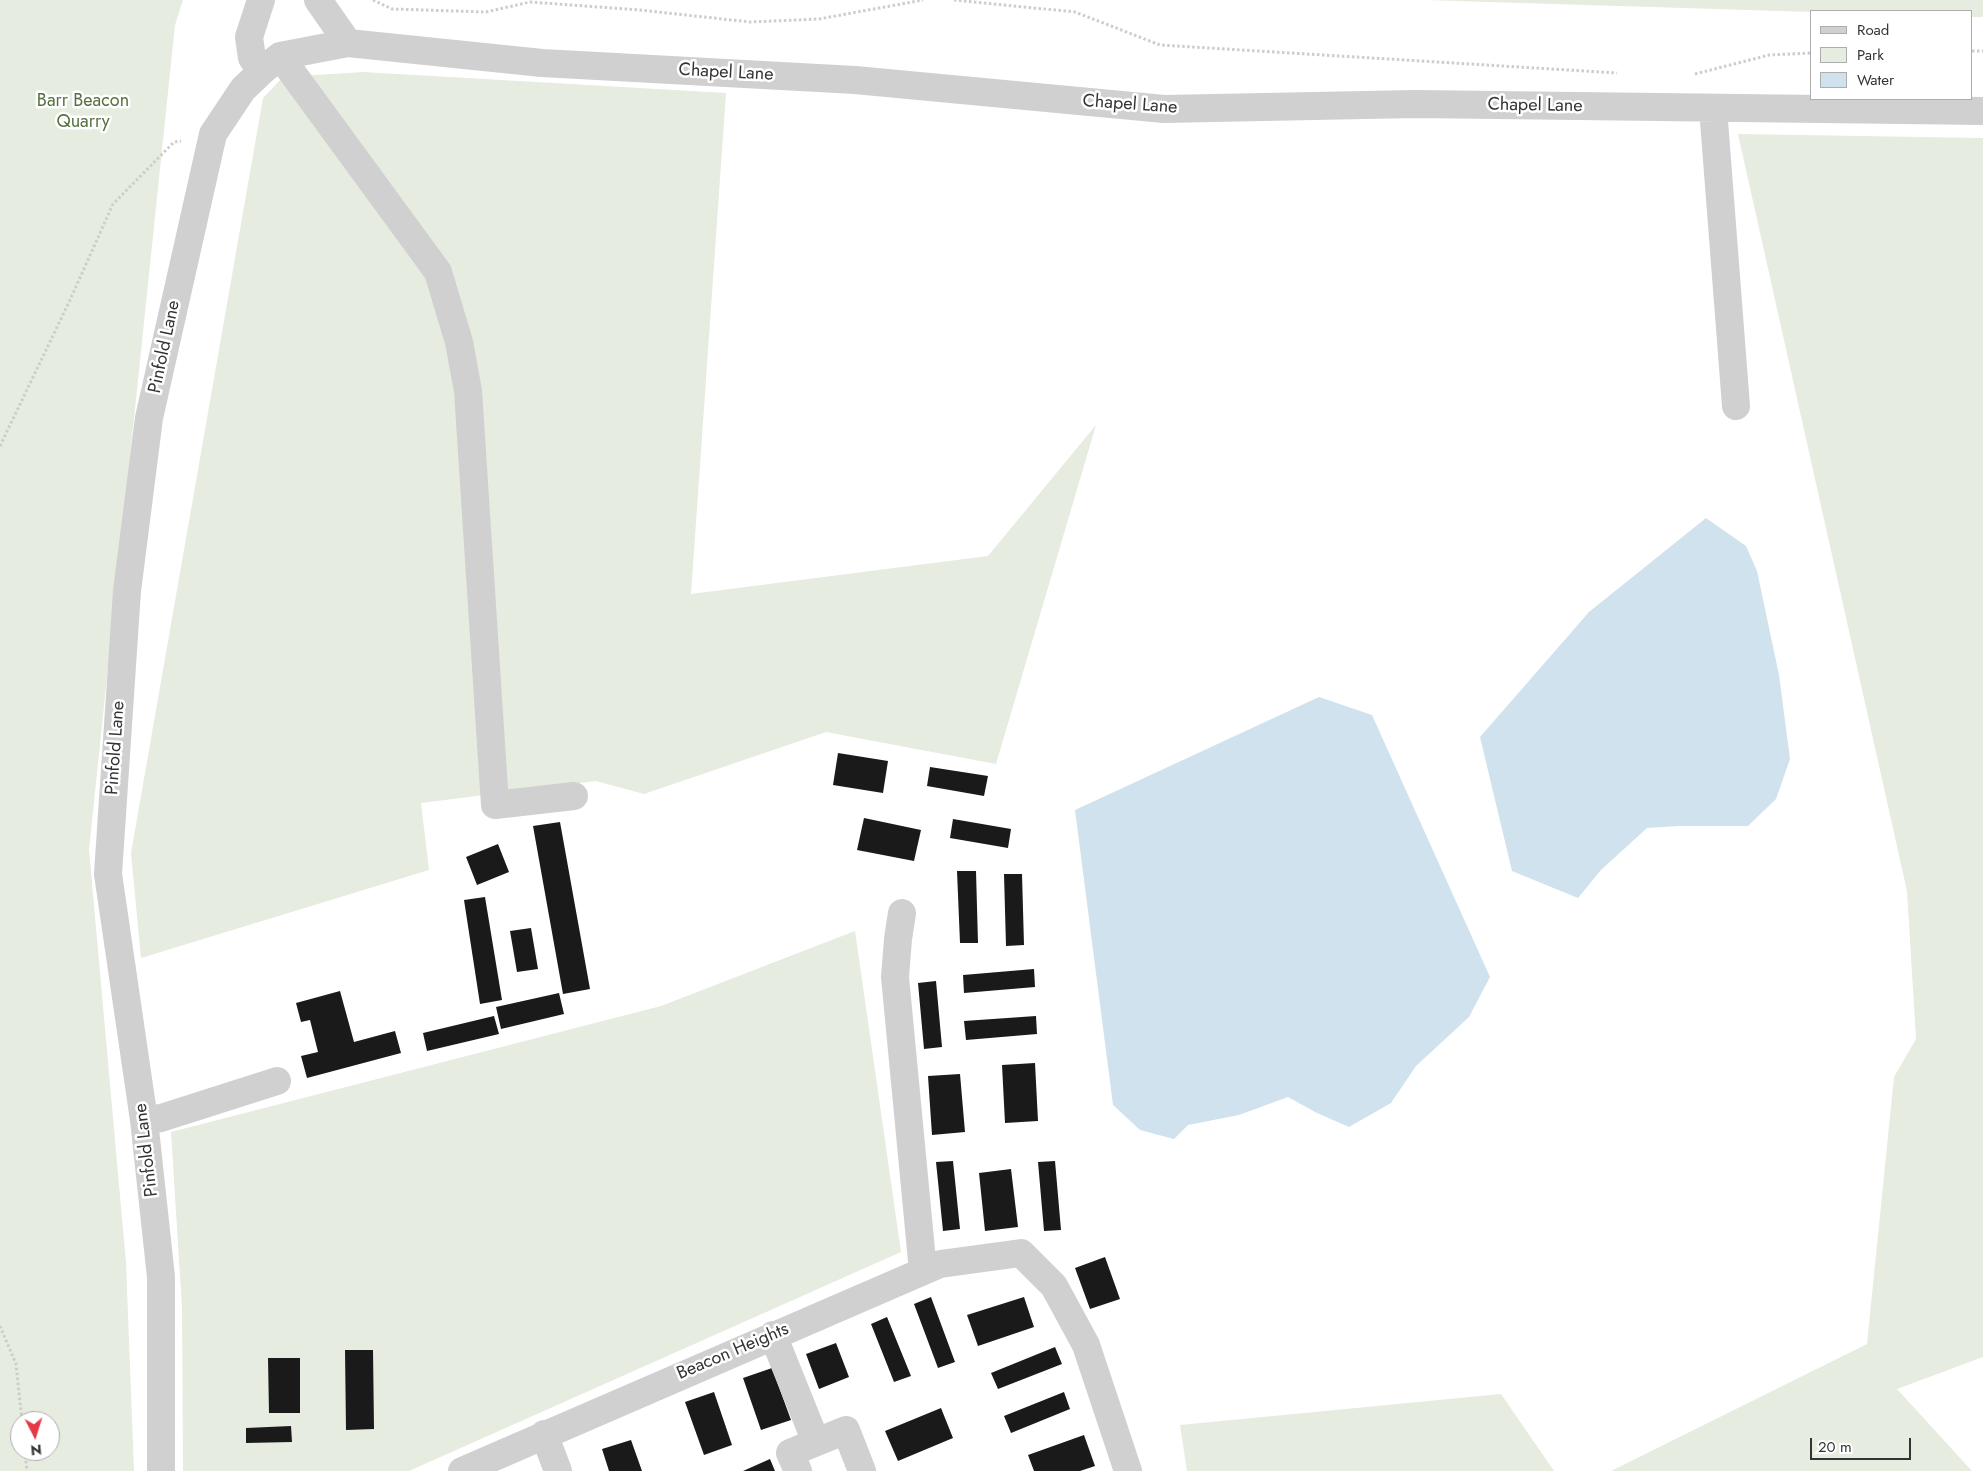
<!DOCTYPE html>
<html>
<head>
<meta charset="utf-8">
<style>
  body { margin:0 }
  #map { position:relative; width:1983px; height:1471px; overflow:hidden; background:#fff; font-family:Jost,sans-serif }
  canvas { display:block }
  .legend { position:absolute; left:1810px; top:10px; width:162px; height:90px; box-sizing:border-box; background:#fff; border:1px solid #adadad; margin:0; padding:6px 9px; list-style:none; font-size:15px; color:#333 }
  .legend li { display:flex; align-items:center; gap:10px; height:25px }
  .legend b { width:25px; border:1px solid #adadad }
  .north { position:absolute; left:10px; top:1411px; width:50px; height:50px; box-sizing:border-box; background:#fff; border:1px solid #adadad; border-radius:50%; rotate:175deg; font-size:14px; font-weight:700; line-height:20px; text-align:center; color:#333 }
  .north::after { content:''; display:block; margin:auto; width:18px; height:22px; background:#e63946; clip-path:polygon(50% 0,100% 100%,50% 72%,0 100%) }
  .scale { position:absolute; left:1810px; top:1438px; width:101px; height:22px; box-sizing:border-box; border:2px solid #333; border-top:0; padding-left:6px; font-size:15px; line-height:18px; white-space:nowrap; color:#333; -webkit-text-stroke:4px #fff; paint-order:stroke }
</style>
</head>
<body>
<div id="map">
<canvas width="1983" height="1471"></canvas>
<ul class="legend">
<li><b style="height:6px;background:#d0d0d0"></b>Road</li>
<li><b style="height:14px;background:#e6ecdf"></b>Park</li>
<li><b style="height:14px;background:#cfe2ee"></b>Water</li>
</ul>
<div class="north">N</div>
<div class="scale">20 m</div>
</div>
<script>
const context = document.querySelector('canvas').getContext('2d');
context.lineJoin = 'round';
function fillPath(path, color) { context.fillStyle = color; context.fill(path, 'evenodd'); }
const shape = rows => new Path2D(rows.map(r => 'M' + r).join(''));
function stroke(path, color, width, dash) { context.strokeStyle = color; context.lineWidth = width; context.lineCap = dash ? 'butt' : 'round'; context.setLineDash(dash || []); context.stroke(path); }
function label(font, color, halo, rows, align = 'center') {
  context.font = font + ' Jost,sans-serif'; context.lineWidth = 5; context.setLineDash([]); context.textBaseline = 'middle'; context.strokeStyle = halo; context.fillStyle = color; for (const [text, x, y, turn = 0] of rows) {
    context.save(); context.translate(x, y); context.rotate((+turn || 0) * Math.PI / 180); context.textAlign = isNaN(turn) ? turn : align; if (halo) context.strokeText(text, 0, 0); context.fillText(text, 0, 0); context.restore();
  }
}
fillPath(shape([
  [0,0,183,0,175,25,89,850,126,1263,134,1471,0,1471],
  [20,1421,50,1421,50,1451,20,1451],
  [1425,0,1983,0,1983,17,1972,17,1972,11,1812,12],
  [363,72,726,93,691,594,988,556,1096,425,996,764,826,732,644,794,596,781,421,803,429,870,141,958,131,853,263,98,283,77],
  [1738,134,1983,138,1983,1357,1897,1389,1972,1471,1611,1471,1867,1344,1894,1077,1916,1039,1907,891],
  [855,931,901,1252,409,1471,183,1471,182,1308,171,1132,661,1006],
  [1501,1394,1554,1471,1187,1471,1180,1425]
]), '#e6ecdf');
fillPath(shape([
  [1706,518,1746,546,1757,571,1779,675,1790,759,1776,799,1748,826,1679,826,1647,828,1601,870,1578,898,1512,871,1480,737,1589,612],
  [1319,697,1372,715,1490,977,1469,1017,1416,1066,1391,1103,1349,1127,1317,1113,1288,1097,1239,1115,1188,1125,1174,1139,1140,1130,1113,1105,1075,810]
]), '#cfe2ee');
fillPath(shape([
  [838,753,888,761,883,793,833,785],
  [930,767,988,776,984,796,927,786],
  [864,818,921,830,914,861,857,850],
  [953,819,1011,829,1008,848,950,838],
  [560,822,590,989,563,994,533,826],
  [498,844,509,872,477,885,466,857],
  [957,871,976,871,978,943,960,943],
  [1004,874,1022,874,1024,945,1006,946],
  [485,897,502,1000,480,1004,464,900],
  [531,928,538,969,517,972,510,931],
  [1034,969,1035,987,964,993,963,975],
  [936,981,942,1047,924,1049,918,983],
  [340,991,354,1042,395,1031,401,1053,307,1078,301,1056,318,1052,310,1020,301,1022,296,1003],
  [559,993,564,1014,501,1029,496,1007],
  [494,1016,499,1034,427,1051,423,1033],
  [1036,1016,1037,1034,966,1040,964,1021],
  [1035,1063,1038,1121,1005,1123,1002,1065],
  [960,1074,965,1132,932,1135,928,1076],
  [953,1161,960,1229,943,1231,936,1162],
  [1055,1161,1061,1230,1044,1231,1038,1162],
  [1011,1169,1018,1227,985,1231,979,1173],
  [1105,1257,1120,1299,1090,1309,1075,1268],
  [931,1297,955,1362,938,1368,914,1304],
  [1024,1297,1034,1327,978,1346,967,1315],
  [887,1317,911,1376,894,1382,871,1324],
  [836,1343,849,1377,819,1389,806,1354],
  [1055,1347,1062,1364,998,1389,991,1373],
  [345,1350,373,1350,374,1429,346,1430],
  [268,1358,300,1358,300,1413,269,1413],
  [772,1368,791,1420,761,1430,743,1378],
  [714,1392,732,1445,704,1455,685,1402],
  [1064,1392,1070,1409,1011,1433,1004,1416],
  [941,1408,953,1438,898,1461,885,1431],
  [291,1426,292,1442,246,1443,246,1428],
  [1084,1435,1095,1466,1080,1471,1034,1471,1028,1455],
  [631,1440,642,1471,609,1471,602,1449],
  [770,1459,775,1471,743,1471]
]), '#1a1a1a');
stroke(shape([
  [373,0,392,9,486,12,530,2,640,10,750,22,819,19,923,0],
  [954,0,1075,12,1160,45,1617,73],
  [1972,51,1983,51],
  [1695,74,1769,55,1812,53],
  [0,446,70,300,113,204,174,142,181,141],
  [0,1326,16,1364,22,1421],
  [25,1451,27,1471]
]), '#cdcdcd', 3, [2.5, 2.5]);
stroke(shape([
  [261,0,249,37,252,58,262,71],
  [318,0,348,43],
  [280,56,438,272,459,342,468,391,495,805,574,796],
  [1713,108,1736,406],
  [902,913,898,939,895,977,923,1271],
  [144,1120,161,1118,277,1081],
  [773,1335,816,1442],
  [544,1434,558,1471],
  [161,1471,161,1277,144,1120,108,874,127,591,149,418,213,134,243,89,262,71,280,56,348,43,542,63,855,80,1164,109,1415,104,1983,111],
  [462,1471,940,1264,1021,1253,1054,1286,1086,1345,1128,1471],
  [798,1471,790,1453,846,1430,862,1471]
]), '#d0d0d0', 28);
label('18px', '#333', '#fff', [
  ["Chapel Lane",726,73,3],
  ["Chapel Lane",1130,105,4],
  ["Chapel Lane",1535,106,1],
  ["Pinfold Lane",165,347,-78],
  ["Pinfold Lane",116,748,-86],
  ["Pinfold Lane",147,1150,-97],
  ["Beacon Heights",733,1352,-23]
]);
label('18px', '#56703f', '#fff', [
  ["Barr Beacon",83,102],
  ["Quarry",83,123]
]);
</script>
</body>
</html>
